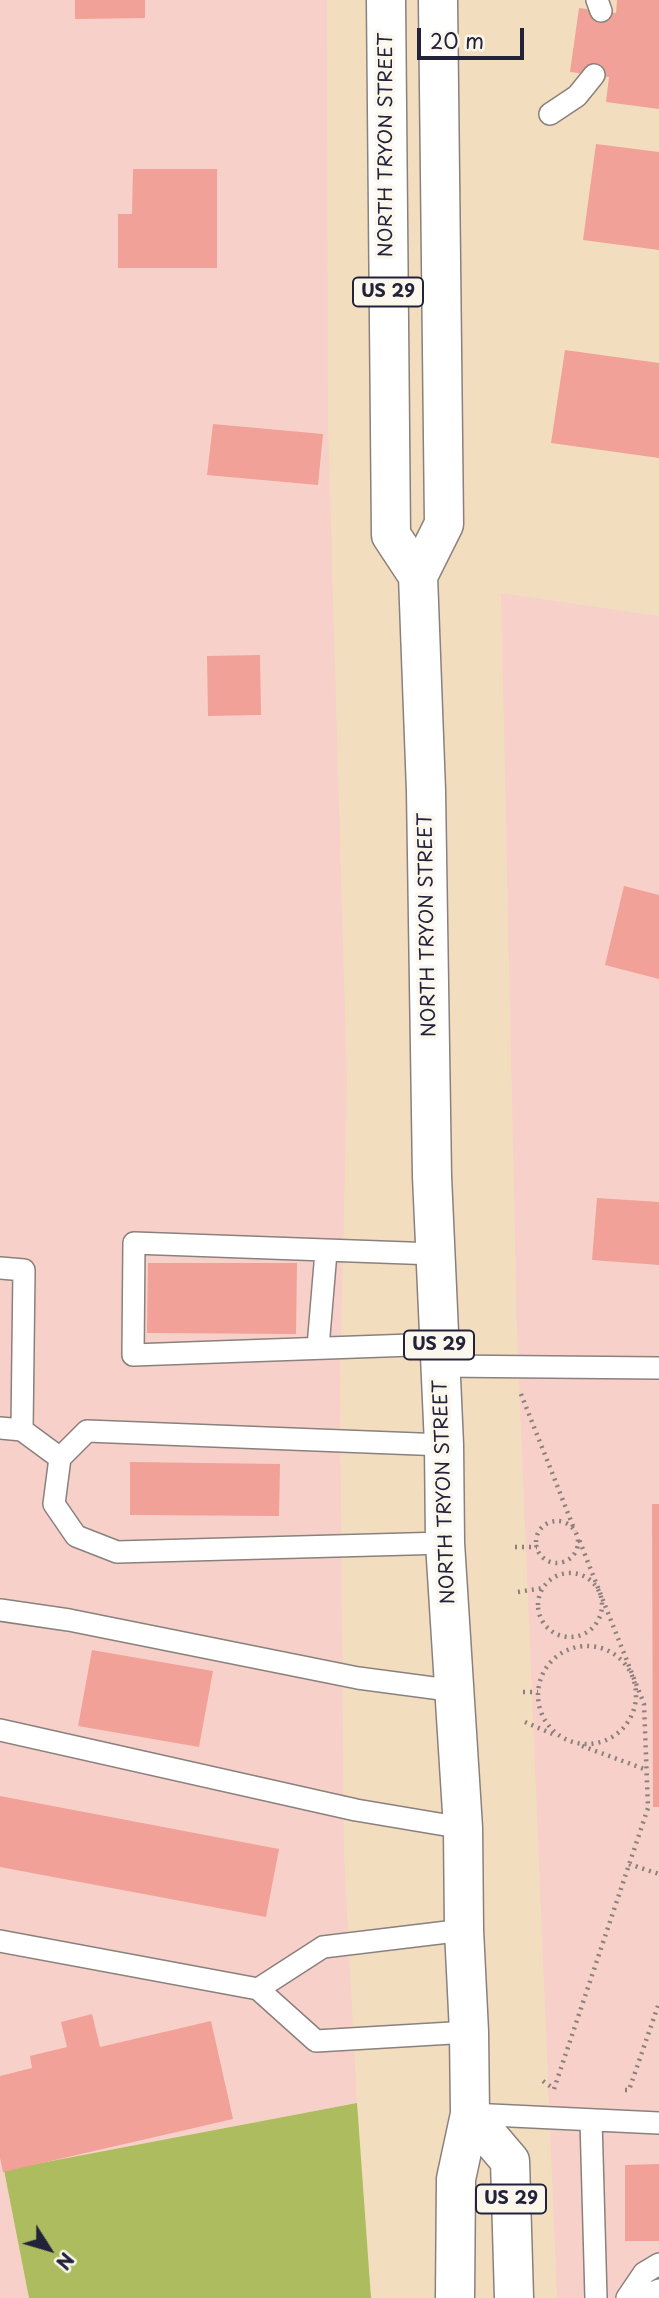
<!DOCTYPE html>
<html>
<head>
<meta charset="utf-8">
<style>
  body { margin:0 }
  #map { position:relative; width:659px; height:2298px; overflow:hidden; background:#f3ddbf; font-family:"Playpen Sans",sans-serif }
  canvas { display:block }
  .north { position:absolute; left:14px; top:2214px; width:70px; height:70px; -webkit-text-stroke:5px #fbf7ec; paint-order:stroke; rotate:127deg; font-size:19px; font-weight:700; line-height:28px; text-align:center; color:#22223b }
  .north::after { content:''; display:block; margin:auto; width:24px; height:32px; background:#22223b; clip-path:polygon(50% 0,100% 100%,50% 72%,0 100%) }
  .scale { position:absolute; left:417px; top:28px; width:107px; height:32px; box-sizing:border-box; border:4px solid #22223b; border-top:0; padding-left:9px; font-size:21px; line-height:24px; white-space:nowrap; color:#22223b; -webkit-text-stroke:5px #fbf7ec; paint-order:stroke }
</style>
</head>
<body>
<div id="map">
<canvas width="659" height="2298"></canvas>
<div class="north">N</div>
<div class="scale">20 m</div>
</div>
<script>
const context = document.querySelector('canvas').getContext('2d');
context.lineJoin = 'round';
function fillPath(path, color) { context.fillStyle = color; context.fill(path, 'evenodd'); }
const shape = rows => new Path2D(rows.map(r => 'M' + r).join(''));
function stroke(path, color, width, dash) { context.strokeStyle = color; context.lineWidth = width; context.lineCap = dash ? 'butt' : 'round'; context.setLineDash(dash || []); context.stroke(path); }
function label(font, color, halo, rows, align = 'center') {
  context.font = font + ' "Playpen Sans",sans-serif'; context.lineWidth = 7; context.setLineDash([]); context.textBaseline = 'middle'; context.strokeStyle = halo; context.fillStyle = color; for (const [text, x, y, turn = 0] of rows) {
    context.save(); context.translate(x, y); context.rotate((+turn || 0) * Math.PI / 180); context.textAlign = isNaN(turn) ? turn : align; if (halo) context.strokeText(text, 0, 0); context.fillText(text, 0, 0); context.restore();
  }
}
fillPath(shape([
  [0,0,327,0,328,421,347,1082,340,1388,344,1853,357,2103,4,2170,29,2298,0,2298],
  [501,593,659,616,659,2298,557,2298,517,1333]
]), '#f7d1c9');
fillPath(shape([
  [357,2103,371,2298,29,2298,4,2170]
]), '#adbc5f');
fillPath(shape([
  [75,0,145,0,145,18,75,19],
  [617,0,659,0,659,109,606,102,609,77,570,72,579,8,616,13],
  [596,144,659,152,659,250,583,240],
  [133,169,217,169,217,268,118,268,118,214,132,214],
  [565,350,659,363,659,458,551,443],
  [213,424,323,434,318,485,207,475],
  [260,655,261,715,208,716,207,656],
  [624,886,659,895,659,979,605,965],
  [597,1198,659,1202,659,1265,592,1260],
  [148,1263,297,1263,296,1334,147,1333],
  [130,1462,280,1464,279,1516,130,1515],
  [652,1504,659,1504,659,1807,653,1807],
  [92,1650,213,1671,199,1747,78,1726],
  [0,1796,279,1849,266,1917,0,1867],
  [92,2014,100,2047,211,2021,233,2119,3,2172,0,2158,0,2076,32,2068,30,2056,67,2047,61,2022],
  [659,2164,659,2241,625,2241,625,2165]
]), '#f1a197');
const service = shape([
  [597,0,601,11],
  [550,114,577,96,594,75],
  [435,1254,134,1243,133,1355,439,1344],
  [0,1268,24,1270,22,1430],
  [318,1347,326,1252],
  [440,1366,659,1368],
  [0,1428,22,1430,60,1458],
  [444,1445,87,1431,60,1458,54,1504,76,1536,117,1552,445,1543],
  [0,1610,69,1620,358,1678,456,1691],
  [0,1730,356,1810,463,1828],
  [0,1941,258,1989,316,2041,469,2032],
  [258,1989,323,1947,464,1930],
  [470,2114,659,2123],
  [591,2120,596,2298],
  [627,2298,644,2273,659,2264],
  [639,2298,659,2290]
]);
const primary = shape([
  [386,0,391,535,418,576],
  [438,0,444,524,418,576,426,791,432,1176,444,1445,445,1543,463,1828,464,1930,469,2032,470,2114,456,2179,455,2298],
  [470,2114,510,2161,514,2298]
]);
stroke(service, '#8a807d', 24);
stroke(primary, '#8a807d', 41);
stroke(shape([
  [521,1394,575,1531],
  '536 1542a21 21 0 1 1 42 0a21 21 0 1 1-42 0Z',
  [515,1547,537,1547],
  '538 1605a32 32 0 1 1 64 0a32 32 0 1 1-64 0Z',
  [518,1592,543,1588],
  '538 1695a49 49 0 1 1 98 0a49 49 0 1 1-98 0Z',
  [523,1692,538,1692],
  [525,1722,557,1736],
  [582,1746,647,1770],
  [629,1864,659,1874],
  [543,2081,554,2089],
  [554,2089,648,1808,644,1704,578,1537],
  [625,2090,629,2090,659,2003]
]), '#8a807d', 4.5, [2, 5]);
stroke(service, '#fff', 21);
stroke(primary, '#fff', 38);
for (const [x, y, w] of [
  [388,292,70],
  [439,1345,70],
  [511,2199,70]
]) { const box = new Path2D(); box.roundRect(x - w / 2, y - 14.5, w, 29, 5); context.fillStyle = '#fbf7ec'; context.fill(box); stroke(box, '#22223b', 2); }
label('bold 18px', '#22223b', null, [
  ["US 29",388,292],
  ["US 29",439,1345],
  ["US 29",511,2199]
]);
label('19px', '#22223b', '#fbf7ec', [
  ["NORTH TRYON STREET",387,145,-90],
  ["NORTH TRYON STREET",428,925,-91],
  ["NORTH TRYON STREET",445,1492,-92]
]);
</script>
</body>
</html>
